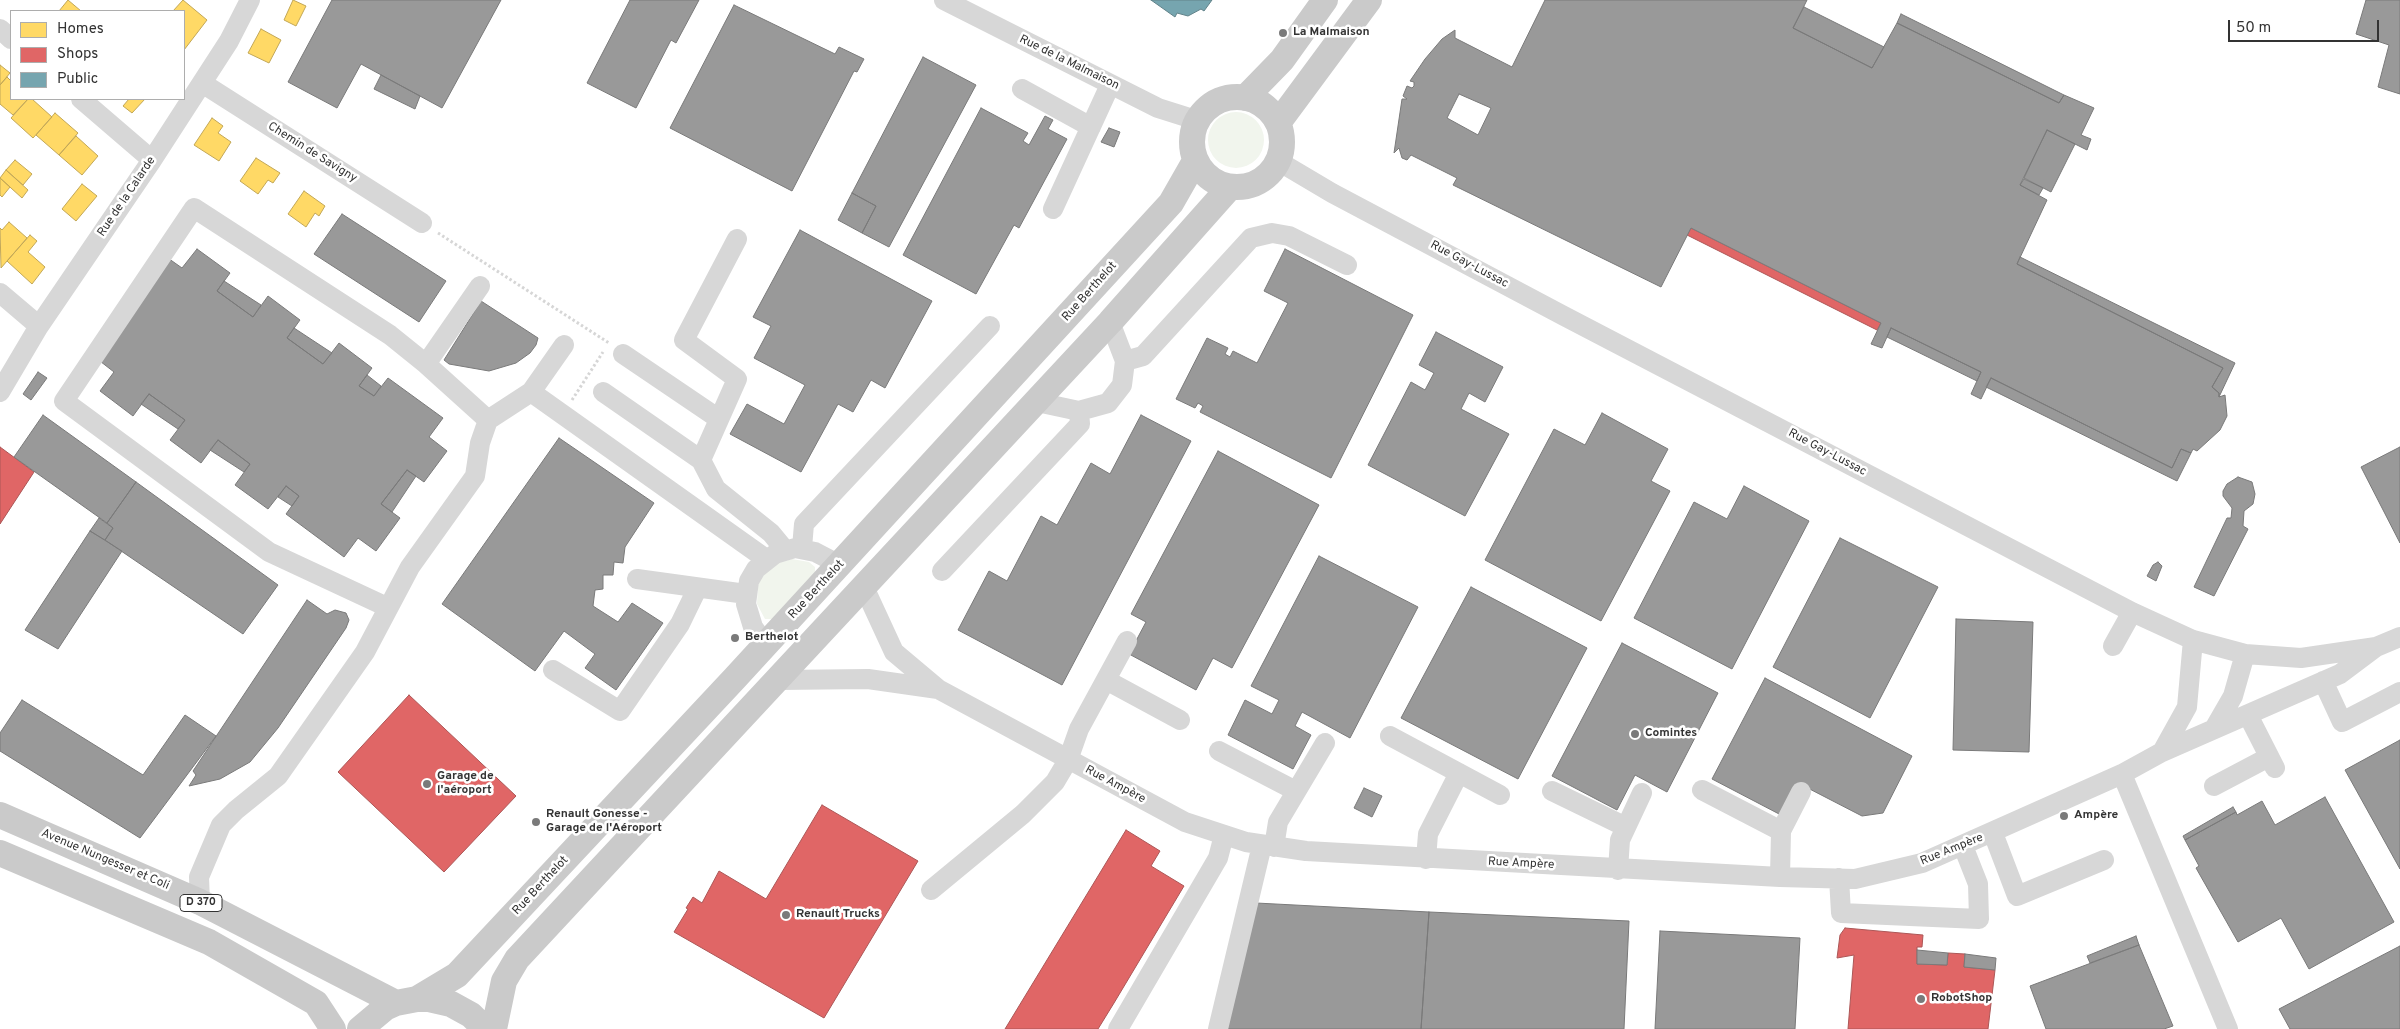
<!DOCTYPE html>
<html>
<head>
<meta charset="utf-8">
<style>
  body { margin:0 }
  #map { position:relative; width:2400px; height:1029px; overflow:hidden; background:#fff; font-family:Overpass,sans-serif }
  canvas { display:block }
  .legend { position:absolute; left:10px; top:10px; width:175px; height:90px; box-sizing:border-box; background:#fff; border:1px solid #adadad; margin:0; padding:6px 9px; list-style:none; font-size:15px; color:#333 }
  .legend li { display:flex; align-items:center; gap:10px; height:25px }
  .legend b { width:25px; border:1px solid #adadad }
  .scale { position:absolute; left:2228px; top:20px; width:151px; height:22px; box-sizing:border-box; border:2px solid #333; border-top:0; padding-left:6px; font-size:15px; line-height:18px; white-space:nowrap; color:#333; -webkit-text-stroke:4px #fff; paint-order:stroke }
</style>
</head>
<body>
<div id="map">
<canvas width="2400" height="1029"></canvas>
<ul class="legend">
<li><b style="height:14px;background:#ffd966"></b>Homes</li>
<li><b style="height:14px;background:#e06666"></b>Shops</li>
<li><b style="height:14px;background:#76a5af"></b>Public</li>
</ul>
<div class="scale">50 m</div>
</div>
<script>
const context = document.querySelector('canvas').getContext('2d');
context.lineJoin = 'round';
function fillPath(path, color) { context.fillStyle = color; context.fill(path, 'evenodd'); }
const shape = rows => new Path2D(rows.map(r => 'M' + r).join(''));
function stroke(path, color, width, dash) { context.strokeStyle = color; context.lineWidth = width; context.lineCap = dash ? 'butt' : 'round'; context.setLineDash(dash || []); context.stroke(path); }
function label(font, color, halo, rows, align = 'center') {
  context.font = font + ' Overpass,sans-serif'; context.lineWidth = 5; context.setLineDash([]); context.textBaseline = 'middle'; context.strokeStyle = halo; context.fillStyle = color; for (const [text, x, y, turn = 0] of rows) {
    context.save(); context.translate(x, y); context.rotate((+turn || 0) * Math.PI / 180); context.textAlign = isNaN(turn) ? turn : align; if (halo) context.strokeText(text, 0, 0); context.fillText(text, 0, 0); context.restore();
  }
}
fillPath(shape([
  '1208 140a28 28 0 1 1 56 0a28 28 0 1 1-56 0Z',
  [792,559,809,562,815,567,815,574,773,619,765,619,757,604,758,585,762,576,775,564]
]), '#f1f5ed');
const homes = shape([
  [68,0,81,11,59,11,68,0],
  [183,0,207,20,184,50,184,11,173,11,183,0],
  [293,0,306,6,296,26,284,20,293,0],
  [261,29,281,40,269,63,248,53,261,29],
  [0,65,10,73,0,85,0,65],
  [7,77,11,81,11,99,28,99,13,115,0,104,0,85,7,77],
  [28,99,32,99,52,117,33,138,11,118,28,99],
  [129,99,145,99,132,113,123,106,129,99],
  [55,113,78,133,59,155,36,135,55,113],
  [212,118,223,126,218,133,231,142,219,161,194,145,212,118],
  [76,136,98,156,82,175,59,155,76,136],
  [256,158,280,173,273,183,268,180,258,194,240,181,256,158],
  [15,160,32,174,23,185,6,170,15,160],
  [6,170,28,190,22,198,0,178,6,170],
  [0,178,10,187,2,197,0,195,0,178],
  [82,184,97,196,76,221,62,209,82,184],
  [304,191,325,206,319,216,315,213,306,227,288,214,304,191],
  [9,222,27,238,1,268,0,228,2,230,9,222],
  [30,235,37,241,28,252,45,267,32,284,7,261,30,235]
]);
fillPath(homes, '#ffd966');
stroke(homes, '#c2a757', 1);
const shops = shape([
  [1691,228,1881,323,1877,330,1687,235,1691,228],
  [0,447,34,472,0,524,0,447],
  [409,695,516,796,444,872,338,772,409,695],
  [822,805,918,861,824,1018,674,932,688,909,686,908,693,897,702,903,719,871,766,899,822,805],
  [1126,830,1160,851,1151,866,1184,886,1114,1003,1098,1029,1005,1029,1126,830],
  [1845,928,1923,935,1922,947,1917,947,1917,964,1947,965,1948,953,1965,954,1964,967,1995,970,1988,1029,1848,1029,1854,955,1837,958,1840,935,1845,928]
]);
fillPath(shops, '#e06666');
stroke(shops, '#ac5757', 1);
const public = shape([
  [1151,0,1212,0,1204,11,1201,9,1188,16,1177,13,1175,17,1151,0]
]);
fillPath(public, '#76a5af');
stroke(public, '#62838a', 1);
const industry = shape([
  [332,0,501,0,442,108,361,64,337,108,288,82,332,0],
  [630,0,699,0,676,43,671,40,636,108,587,83,630,0],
  [1545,0,1807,0,1793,28,1872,68,1897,23,2059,103,2064,95,2094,108,2081,135,2091,139,2087,150,2047,130,2020,185,2047,200,2017,264,2223,368,2212,387,2219,393,2219,397,2225,395,2227,416,2220,430,2197,451,2193,449,2191,453,2181,449,2172,468,1991,378,1981,399,1971,394,1981,372,1891,328,1882,348,1871,344,1881,323,1691,228,1661,287,1453,185,1457,178,1411,155,1407,160,1402,158,1399,148,1394,153,1402,99,1407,99,1403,96,1407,86,1412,88,1414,86,1414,82,1410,81,1425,59,1442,39,1455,30,1455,38,1512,67,1545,0],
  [1459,94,1491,108,1478,135,1447,118,1459,94],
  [2366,0,2400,0,2400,94,2378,87,2389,45,2356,34,2366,0],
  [734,5,835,54,839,47,864,59,857,72,854,71,792,191,670,128,734,5],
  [1804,7,1884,47,1872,68,1793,28,1804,7],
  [1901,14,2064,95,2059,103,1897,23,1901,14],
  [923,57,976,85,889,247,862,233,876,206,852,193,923,57],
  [381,75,420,96,415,109,374,89,381,75],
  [981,108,1028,133,1023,141,1029,145,1045,116,1053,120,1048,129,1067,139,1019,228,1014,225,976,294,903,255,981,108],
  [1109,128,1120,132,1114,147,1101,142,1109,128],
  [2047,130,2075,144,2051,192,2024,178,2047,130],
  [2024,179,2043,188,2039,195,2020,185,2024,179],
  [852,193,876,206,862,233,838,220,852,193],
  [342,214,446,281,419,322,314,254,342,214],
  [800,230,932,301,885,388,871,380,853,412,838,404,801,472,730,434,747,404,784,424,805,385,754,358,771,326,753,317,800,230],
  [197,249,230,273,217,291,253,317,268,296,300,320,287,338,323,364,339,343,372,368,359,386,374,396,388,378,443,418,429,437,447,451,424,482,407,470,381,504,400,518,376,551,358,538,344,557,286,514,299,496,286,486,268,509,235,485,250,464,218,440,201,463,170,440,185,420,149,394,133,416,100,391,114,372,96,358,165,256,182,268,197,249],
  [1285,249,1413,315,1331,478,1200,412,1203,406,1198,403,1195,408,1176,399,1207,338,1228,348,1225,354,1230,357,1233,351,1257,363,1288,303,1264,291,1285,249],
  [2020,257,2235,363,2219,397,2219,393,2212,387,2223,368,2017,264,2020,257],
  [224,281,261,305,253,317,217,291,224,281],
  [481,301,538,338,536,345,530,353,516,363,489,371,449,364,444,360,481,301],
  [294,328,332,353,323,364,287,338,294,328],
  [1891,328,1981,372,1977,381,1887,337,1891,328],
  [1436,332,1503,367,1485,402,1469,393,1461,409,1509,434,1465,516,1368,465,1411,382,1425,390,1434,373,1419,365,1436,332],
  [38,372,47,378,31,400,23,394,38,372],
  [367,375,381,386,374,396,359,386,367,375],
  [1991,378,2172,468,2181,449,2191,453,2177,481,1986,387,1991,378],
  [149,394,185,420,178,429,141,404,149,394],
  [1602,413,1668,449,1651,481,1670,491,1601,621,1485,560,1554,429,1585,445,1602,413],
  [43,415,136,482,107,523,14,457,43,415],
  [1141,415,1191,441,1062,685,958,630,989,571,1007,581,1041,516,1057,525,1091,463,1110,474,1141,415],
  [559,438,654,503,625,547,623,563,614,562,613,575,603,575,603,589,595,590,593,606,618,622,632,603,663,623,616,690,585,668,595,654,564,631,535,671,442,604,559,438],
  [218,440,250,464,244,472,210,450,218,440],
  [2400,447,2400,543,2361,467,2400,447],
  [1218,451,1319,505,1232,668,1213,658,1196,690,1129,654,1146,622,1131,614,1218,451],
  [407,470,416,476,392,512,381,504,407,470],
  [2238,477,2252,482,2255,494,2253,504,2244,511,2243,526,2248,529,2214,596,2194,587,2227,518,2231,518,2232,508,2223,496,2223,491,2227,484,2238,477],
  [136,482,278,585,243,634,105,540,113,528,107,523,136,482],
  [286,486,299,496,292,506,278,497,286,486],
  [1744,486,1809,521,1732,669,1634,618,1694,502,1727,519,1744,486],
  [99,518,113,528,105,540,90,531,99,518],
  [90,531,122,551,58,649,25,630,90,531],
  [1840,538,1938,587,1870,718,1773,667,1840,538],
  [1319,556,1418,607,1350,738,1302,712,1295,726,1311,735,1293,769,1228,735,1245,700,1272,714,1279,700,1251,686,1319,556],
  [2158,562,2162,566,2156,581,2147,576,2153,565,2158,562],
  [1471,587,1587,648,1518,779,1401,718,1471,587],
  [307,600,327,614,335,610,346,613,349,620,346,628,278,728,250,762,220,779,189,786,196,775,193,771,307,600],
  [1956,619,2033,622,2029,752,1953,750,1956,619],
  [1622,643,1718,693,1667,792,1635,775,1617,810,1552,776,1622,643],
  [1765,678,1912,756,1883,813,1862,816,1798,783,1781,815,1712,779,1765,678],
  [22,700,143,775,185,715,216,736,140,838,0,751,0,733,22,700],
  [2400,740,2400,869,2345,770,2400,740],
  [1364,788,1382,796,1372,817,1354,808,1364,788],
  [2325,797,2394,922,2309,969,2281,918,2238,942,2196,868,2199,866,2185,840,2236,812,2237,815,2262,801,2275,825,2325,797],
  [2233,807,2236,812,2185,840,2183,836,2233,807],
  [1256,903,1429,912,1421,1029,1227,1029,1256,903],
  [1429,912,1629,921,1624,1029,1421,1029,1429,912],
  [1660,931,1800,938,1795,1029,1655,1029,1660,931],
  [2136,936,2139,945,2090,963,2087,956,2136,936],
  [2139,945,2173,1026,2164,1029,2046,1029,2030,986,2139,945],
  [2400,946,2400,1029,2290,1029,2279,1009,2400,946],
  [1917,950,1948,953,1947,965,1917,964,1917,950],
  [1965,954,1996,958,1995,970,1964,967,1965,954]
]);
fillPath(industry, '#999');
stroke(industry, '#7a7a7a', 1);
stroke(shape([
  [438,233,609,343],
  [572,400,603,352]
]), '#d6d6d6', 3, [2.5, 2.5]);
stroke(shape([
  [944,0,1158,108,1196,120],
  [0,29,11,39],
  [202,83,422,223],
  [1022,89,1091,127],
  [81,99,152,160],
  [1278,161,1332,193,1564,316,2132,612,2193,640,2245,654,2301,658,2376,647,2400,637],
  [1053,209,1110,85],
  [737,239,684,340,737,379,701,460,716,489,771,533,785,550],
  [0,293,39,326],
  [623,354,719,419],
  [1125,361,1143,356,1251,238,1272,233,1289,236,1347,265],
  [426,364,480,286],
  [0,392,39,326,152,160,229,41,250,0],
  [531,392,564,345],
  [603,392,701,460],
  [1037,402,1079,411,1108,403,1122,385,1125,361,1110,322],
  [488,420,531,392,766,559],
  [802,548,804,524,990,326],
  [942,571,1080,424,1079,411],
  [637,579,746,594],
  [864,587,894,652,938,689,1185,822,1246,842,1306,851,1780,877,1855,879,1922,863,2122,774,2162,752,2340,674,2376,647],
  [766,645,753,627,746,604,749,581,756,569,775,554,795,548,815,552,840,565],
  [2113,646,2132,612],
  [553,670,620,711,680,624,697,589],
  [779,680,868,679,938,689],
  [1106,680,1180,720],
  [2323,681,2342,722,2400,692],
  [2248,715,2275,768],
  [2214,729,2233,696,2245,654],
  [1390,736,1500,795],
  [1219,751,1296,791],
  [2162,752,2187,707,2193,640],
  [2122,774,2228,1029],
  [2214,786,2269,757],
  [1702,790,1781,831,1780,877],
  [1552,791,1626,827],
  [1781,831,1801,792],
  [1993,833,2017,896,2104,860],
  [1274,847,1278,822,1325,743],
  [1426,859,1428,834,1459,773],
  [1618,870,1620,840,1642,793],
  [1839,878,1841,913,1979,919,1978,884,1963,846],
  [931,890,1023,814,1055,782,1068,760,1079,729,1127,641],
  [200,902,199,877,221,825,236,810,278,776,365,652,410,567,475,476,480,443,488,420,426,364,390,335,194,208,64,401,269,552,387,607],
  [1118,1029,1218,858,1224,835],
  [1218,1029,1262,845]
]), '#d7d7d7', 20);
stroke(shape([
  '1192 142a45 45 0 1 1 90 0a45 45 0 1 1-90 0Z',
  [1245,98,1282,60,1325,0],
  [1278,123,1369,0],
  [0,815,200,902,396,1003],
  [0,853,209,942,316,1003,333,1029],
  [417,999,457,975,735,678,1171,203,1195,161],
  [360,1029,385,1008,396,1003,417,999,429,999,451,1004,471,1015,485,1029],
  [494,1029,504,981,517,959,1110,322,1230,187]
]), '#cacaca', 26);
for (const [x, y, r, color] of [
  [1283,33,5,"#7a7a7a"],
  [735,638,5,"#7a7a7a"],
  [1635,734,5,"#7a7a7a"],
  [427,784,5,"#7a7a7a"],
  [2064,816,5,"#7a7a7a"],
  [536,822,5,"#7a7a7a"],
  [786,915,5,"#7a7a7a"],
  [1921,999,5,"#7a7a7a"]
]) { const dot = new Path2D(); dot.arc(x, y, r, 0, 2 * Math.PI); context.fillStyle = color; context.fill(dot); stroke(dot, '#fff', 2); }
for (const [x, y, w] of [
  [201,903,42]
]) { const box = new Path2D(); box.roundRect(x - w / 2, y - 8.5, w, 17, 4); context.fillStyle = '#fff'; context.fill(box); stroke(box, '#333', 1); }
label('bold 11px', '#333', null, [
  ["D 370",201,903]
]);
label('bold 12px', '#333', '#fff', [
  ["La Malmaison",1293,33],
  ["Berthelot",745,638],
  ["Comintes",1645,734],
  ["Garage de",437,777],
  ["l'aéroport",437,791],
  ["Renault Gonesse -",546,815],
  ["Garage de l'Aéroport",546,829],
  ["Ampère",2074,816],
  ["Renault Trucks",796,915],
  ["RobotShop",1931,999]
], 'left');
label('12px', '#333', '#fff', [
  ["Rue de la Malmaison",1069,63,26],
  ["Chemin de Savigny",312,153,32],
  ["Rue de la Calarde",127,197,-56],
  ["Rue Gay-Lussac",1469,265,28],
  ["Rue Berthelot",1090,292,-48],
  ["Rue Gay-Lussac",1827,453,28],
  ["Rue Berthelot",817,590,-47],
  ["Rue Ampère",1115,785,28],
  ["Rue Ampère",1952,850,-22],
  ["Avenue Nungesser et Coli",105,860,23],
  ["Rue Ampère",1521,864,3],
  ["Rue Berthelot",541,886,-47]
]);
</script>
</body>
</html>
